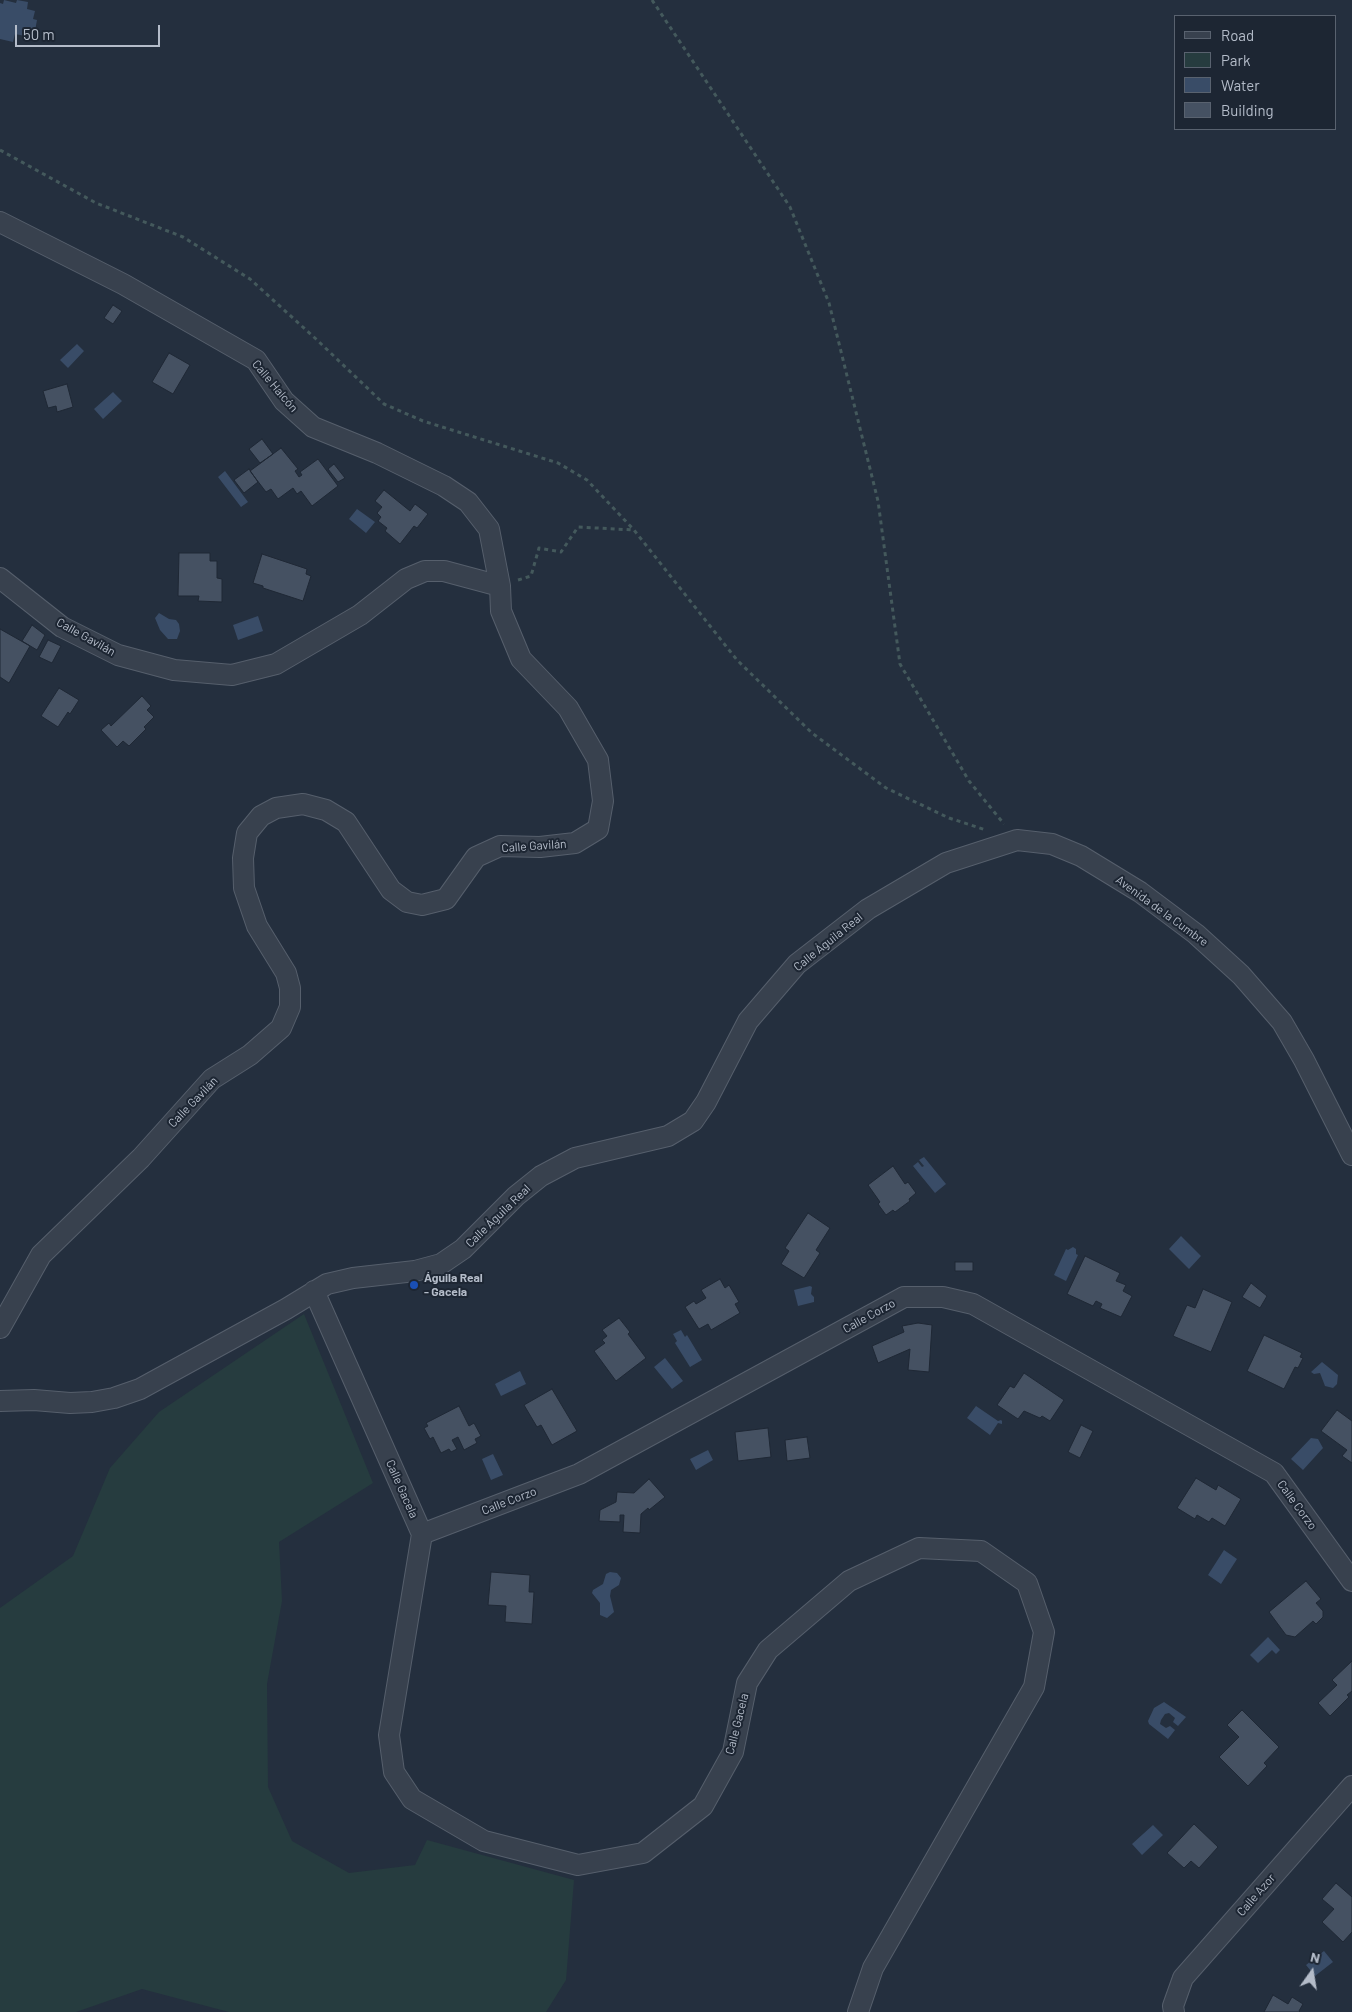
<!DOCTYPE html>
<html>
<head>
<meta charset="utf-8">
<style>
  body { margin:0 }
  #map { position:relative; width:1352px; height:2012px; overflow:hidden; background:#242f3e; font-family:Barlow,sans-serif }
  canvas { display:block }
  .legend { position:absolute; left:1174px; top:15px; width:162px; height:115px; box-sizing:border-box; background:#1d2633; border:1px solid #59626f; margin:0; padding:6px 9px; list-style:none; font-size:15px; color:#b4bcc9 }
  .legend li { display:flex; align-items:center; gap:10px; height:25px }
  .legend b { width:25px; border:1px solid #59626f }
  .north { position:absolute; left:1287px; top:1947px; width:50px; height:50px; -webkit-text-stroke:4px #1d2633; paint-order:stroke; rotate:13deg; font-size:14px; font-weight:700; line-height:20px; text-align:center; color:#b4bcc9 }
  .north::after { content:''; display:block; margin:auto; width:18px; height:22px; background:#b4bcc9; clip-path:polygon(50% 0,100% 100%,50% 72%,0 100%) }
  .scale { position:absolute; left:15px; top:25px; width:145px; height:22px; box-sizing:border-box; border:2px solid #b4bcc9; border-top:0; padding-left:6px; font-size:15px; line-height:18px; white-space:nowrap; color:#b4bcc9; -webkit-text-stroke:4px #1d2633; paint-order:stroke }
</style>
</head>
<body>
<div id="map">
<canvas width="1352" height="2012"></canvas>
<ul class="legend">
<li><b style="height:6px;background:#38414e"></b>Road</li>
<li><b style="height:14px;background:#263c3f"></b>Park</li>
<li><b style="height:14px;background:#394c67"></b>Water</li>
<li><b style="height:14px;background:#455162"></b>Building</li>
</ul>
<div class="north">N</div>
<div class="scale">50 m</div>
</div>
<script>
const context = document.querySelector('canvas').getContext('2d');
context.lineJoin = 'round';
function fillPath(path, color) { context.fillStyle = color; context.fill(path, 'evenodd'); }
const shape = rows => new Path2D(rows.map(r => 'M' + r).join(''));
function stroke(path, color, width, dash) { context.strokeStyle = color; context.lineWidth = width; context.lineCap = dash ? 'butt' : 'round'; context.setLineDash(dash || []); context.stroke(path); }
function label(font, color, halo, rows, align = 'center') {
  context.font = font + ' Barlow,sans-serif'; context.lineWidth = 4; context.setLineDash([]); context.textBaseline = 'middle'; context.strokeStyle = halo; context.fillStyle = color; for (const [text, x, y, turn = 0] of rows) {
    context.save(); context.translate(x, y); context.rotate((+turn || 0) * Math.PI / 180); context.textAlign = isNaN(turn) ? turn : align; if (halo) context.strokeText(text, 0, 0); context.fillText(text, 0, 0); context.restore();
  }
}
fillPath(shape([
  [304,1314,373,1483,279,1542,282,1601,267,1684,268,1787,292,1841,349,1873,415,1865,427,1840,574,1880,566,1980,546,2012,229,2012,142,1989,76,2012,0,2012,0,1608,73,1556,110,1468,159,1412]
]), '#263c3f');
fillPath(shape([
  [4,0,16,3,17,0,28,2,27,9,35,11,33,19,37,20,35,31,26,30,25,36,15,34,13,42,0,39,0,3,3,4],
  [77,344,84,351,68,368,60,360],
  [113,392,122,401,103,419,94,409],
  [225,471,248,502,241,507,218,477],
  [357,509,375,522,366,533,349,519],
  [159,613,169,619,176,620,179,624,180,631,177,639,168,639,160,630,155,618],
  [258,616,263,631,238,640,233,625],
  [924,1157,946,1184,935,1193,913,1166,918,1162,922,1167,924,1166,919,1160],
  [1181,1236,1201,1256,1189,1269,1169,1249],
  [1073,1247,1076,1249,1076,1254,1078,1255,1066,1281,1054,1275,1066,1249,1068,1250],
  [810,1286,812,1287,811,1294,814,1297,814,1302,798,1306,794,1290],
  [681,1330,685,1337,687,1335,702,1360,690,1367,675,1343,677,1341,673,1334],
  [665,1358,683,1381,672,1389,654,1367],
  [1322,1362,1338,1375,1337,1384,1333,1388,1325,1386,1320,1373,1314,1374,1311,1372],
  [520,1371,526,1384,501,1396,495,1384],
  [976,1406,998,1421,1001,1420,1002,1421,1002,1424,998,1423,990,1435,967,1418],
  [1311,1438,1318,1439,1323,1448,1303,1470,1291,1459],
  [708,1450,713,1460,696,1470,690,1459],
  [493,1454,503,1475,491,1480,482,1459],
  [1224,1550,1237,1559,1221,1584,1208,1575],
  [610,1572,617,1573,621,1578,619,1585,611,1590,610,1596,614,1612,607,1618,600,1615,600,1603,592,1593,593,1590,603,1584,606,1574],
  [1268,1637,1280,1650,1276,1654,1272,1650,1258,1663,1250,1655],
  [1164,1702,1186,1717,1178,1726,1173,1722,1175,1718,1169,1713,1165,1714,1161,1720,1160,1724,1166,1728,1170,1726,1175,1730,1168,1739,1149,1724,1148,1721,1154,1708],
  [1153,1825,1163,1835,1142,1855,1132,1844],
  [1324,1951,1333,1962,1315,1976,1306,1965]
]), '#394c67');
const building = shape([
  [113,305,122,311,113,324,104,318,113,305],
  [169,353,190,365,173,394,152,382,169,353],
  [67,384,73,407,57,412,56,406,48,408,43,391,67,384],
  [262,439,273,454,260,463,249,449,262,439],
  [281,448,298,469,295,471,299,477,302,475,300,472,318,459,338,486,312,506,301,491,297,494,293,488,278,499,271,489,266,492,250,471,281,448],
  [334,464,345,478,338,482,328,469,334,464],
  [249,469,258,482,244,493,234,480,249,469],
  [384,490,410,511,415,504,428,514,417,528,414,526,400,544,385,531,387,528,378,521,381,517,377,513,382,507,375,501,384,490],
  [179,553,210,553,210,561,217,561,217,578,222,579,222,602,198,601,199,596,178,596,179,553],
  [262,554,307,569,306,574,311,576,303,601,263,588,263,586,253,583,262,554],
  [32,625,45,635,37,650,22,641,32,625],
  [0,629,30,646,9,683,0,677,0,629],
  [48,640,61,646,52,663,39,657,48,640],
  [59,688,79,700,70,714,68,712,58,727,41,716,59,688],
  [142,696,151,706,147,710,154,717,144,727,146,729,129,746,123,741,117,747,101,730,109,723,111,726,142,696],
  [893,1166,905,1184,908,1182,916,1193,909,1199,910,1201,895,1212,893,1210,886,1215,878,1204,880,1202,868,1185,893,1166],
  [808,1213,830,1228,816,1250,820,1253,804,1278,781,1264,789,1251,785,1248,808,1213],
  [1085,1256,1120,1273,1116,1281,1126,1285,1123,1291,1132,1296,1121,1317,1100,1308,1102,1304,1096,1301,1093,1306,1067,1294,1085,1256],
  [955,1262,973,1262,973,1271,955,1271,955,1262],
  [720,1279,725,1288,729,1285,739,1302,735,1304,740,1313,711,1330,708,1324,699,1329,685,1307,694,1301,696,1304,706,1298,701,1290,720,1279],
  [1251,1283,1267,1296,1260,1308,1242,1297,1251,1283],
  [1203,1289,1232,1302,1211,1352,1173,1336,1187,1305,1195,1308,1203,1289],
  [619,1318,630,1332,628,1334,646,1358,616,1381,594,1351,605,1343,602,1340,607,1336,602,1330,619,1318],
  [918,1323,932,1325,929,1372,908,1370,910,1349,878,1363,872,1346,904,1332,902,1326,918,1323],
  [1264,1335,1302,1353,1300,1357,1303,1358,1298,1368,1295,1367,1284,1389,1247,1371,1264,1335],
  [1024,1373,1064,1400,1050,1421,1042,1416,1040,1418,1024,1411,1018,1419,997,1405,1010,1386,1014,1388,1024,1373],
  [552,1389,577,1431,552,1445,541,1425,537,1427,524,1405,552,1389],
  [459,1406,469,1426,474,1423,481,1436,475,1439,477,1443,464,1450,458,1437,452,1440,457,1449,451,1452,449,1449,441,1453,433,1437,430,1439,424,1428,428,1426,426,1423,459,1406],
  [1337,1410,1352,1421,1352,1463,1342,1456,1347,1450,1321,1431,1337,1410],
  [1081,1425,1093,1431,1080,1458,1068,1452,1081,1425],
  [768,1428,771,1457,738,1461,735,1432,768,1428],
  [807,1437,810,1458,787,1461,785,1440,807,1437],
  [1196,1478,1216,1490,1218,1485,1241,1499,1225,1526,1212,1518,1209,1522,1197,1515,1195,1519,1177,1508,1196,1478],
  [649,1479,665,1497,649,1510,648,1508,641,1514,640,1533,623,1532,624,1515,620,1515,620,1522,599,1521,600,1510,616,1502,617,1492,634,1493,649,1479],
  [491,1572,530,1575,529,1592,534,1592,532,1624,505,1622,506,1606,488,1605,491,1572],
  [1306,1581,1321,1599,1316,1603,1323,1611,1323,1617,1316,1624,1313,1621,1295,1637,1286,1635,1269,1612,1306,1581],
  [1352,1661,1352,1691,1347,1695,1349,1697,1330,1716,1318,1703,1337,1685,1332,1680,1352,1661],
  [1242,1710,1279,1747,1264,1763,1267,1766,1248,1786,1219,1757,1239,1737,1227,1725,1242,1710],
  [1194,1824,1218,1847,1199,1868,1191,1861,1184,1868,1167,1853,1194,1824],
  [1336,1883,1352,1897,1352,1932,1343,1942,1322,1922,1334,1909,1322,1899,1336,1883],
  [1273,1995,1288,2004,1292,1997,1303,2004,1299,2011,1300,2012,1264,2012,1273,1995]
]);
fillPath(building, '#455162');
stroke(building, '#1f2835', 1);
const minor = shape([
  [0,222,123,284,256,360,284,401,313,427,377,453,444,486,468,502,489,529,500,586],
  [0,578,62,627,118,655,174,670,232,675,276,664,360,615,406,579,425,571,444,571,500,586,501,611,521,659,568,708,598,760,603,801,598,829,575,843,540,847,500,846,476,857,446,899,422,905,407,902,391,890,346,822,326,810,303,804,276,808,261,816,247,833,243,858,244,888,257,926,286,973,290,988,290,1007,281,1028,250,1055,212,1079,141,1158,41,1255,0,1328],
  [314,1291,422,1534,389,1735,394,1772,412,1799,484,1841,578,1865,643,1853,703,1806,733,1752,747,1683,768,1650,849,1581,919,1548,981,1551,1027,1583,1044,1632,1034,1687,873,1968,858,2012],
  [0,1401,34,1400,70,1403,92,1402,114,1398,140,1389,286,1309,327,1284,353,1278,415,1271,441,1264,463,1249,516,1196,541,1176,575,1158,668,1136,693,1121,706,1102,748,1021,797,964,868,909,946,863,1017,840,1052,844,1081,856,1140,892,1196,934,1241,975,1282,1022,1304,1060,1352,1155],
  [422,1534,579,1474,904,1297,943,1297,973,1304,1274,1473,1352,1581],
  [1174,2012,1173,2006,1183,1978,1352,1786]
]);
stroke(minor, '#565f6c', 22);
stroke(shape([
  [652,0,790,207,829,303,878,501,900,664,969,781,1004,824],
  [0,150,96,203,183,237,250,279,316,339,384,404,423,421,558,463,587,480,634,530,737,660,812,733,886,788,949,818,986,830],
  [518,580,531,576,539,548,561,552,578,527,634,530]
]), '#44595c', 3, [4, 4]);
stroke(minor, '#38414e', 20);
for (const [x, y, r, color] of [
  [414,1285,5,"#1a4fb4"]
]) { const dot = new Path2D(); dot.arc(x, y, r, 0, 2 * Math.PI); context.fillStyle = color; context.fill(dot); stroke(dot, '#1d2633', 2); }
label('12px', '#b4bcc9', '#1d2633', [
  ["Calle Halcón",275,386,50],
  ["Calle Gavilán",86,637,29],
  ["Calle Gavilán",534,846,-4],
  ["Avenida de la Cumbre",1162,911,36],
  ["Calle Águila Real",828,942,-39],
  ["Calle Gavilán",193,1102,-46],
  ["Calle Águila Real",498,1216,-44],
  ["Calle Corzo",869,1316,-29],
  ["Calle Gacela",402,1489,66],
  ["Calle Corzo",509,1501,-21],
  ["Calle Corzo",1297,1505,54],
  ["Calle Gacela",737,1724,-76],
  ["Calle Azor",1256,1895,-49]
]);
label('bold 12px', '#b4bcc9', '#1d2633', [
  ["Águila Real",424,1278],
  ["- Gacela",424,1292]
], 'left');
</script>
</body>
</html>
